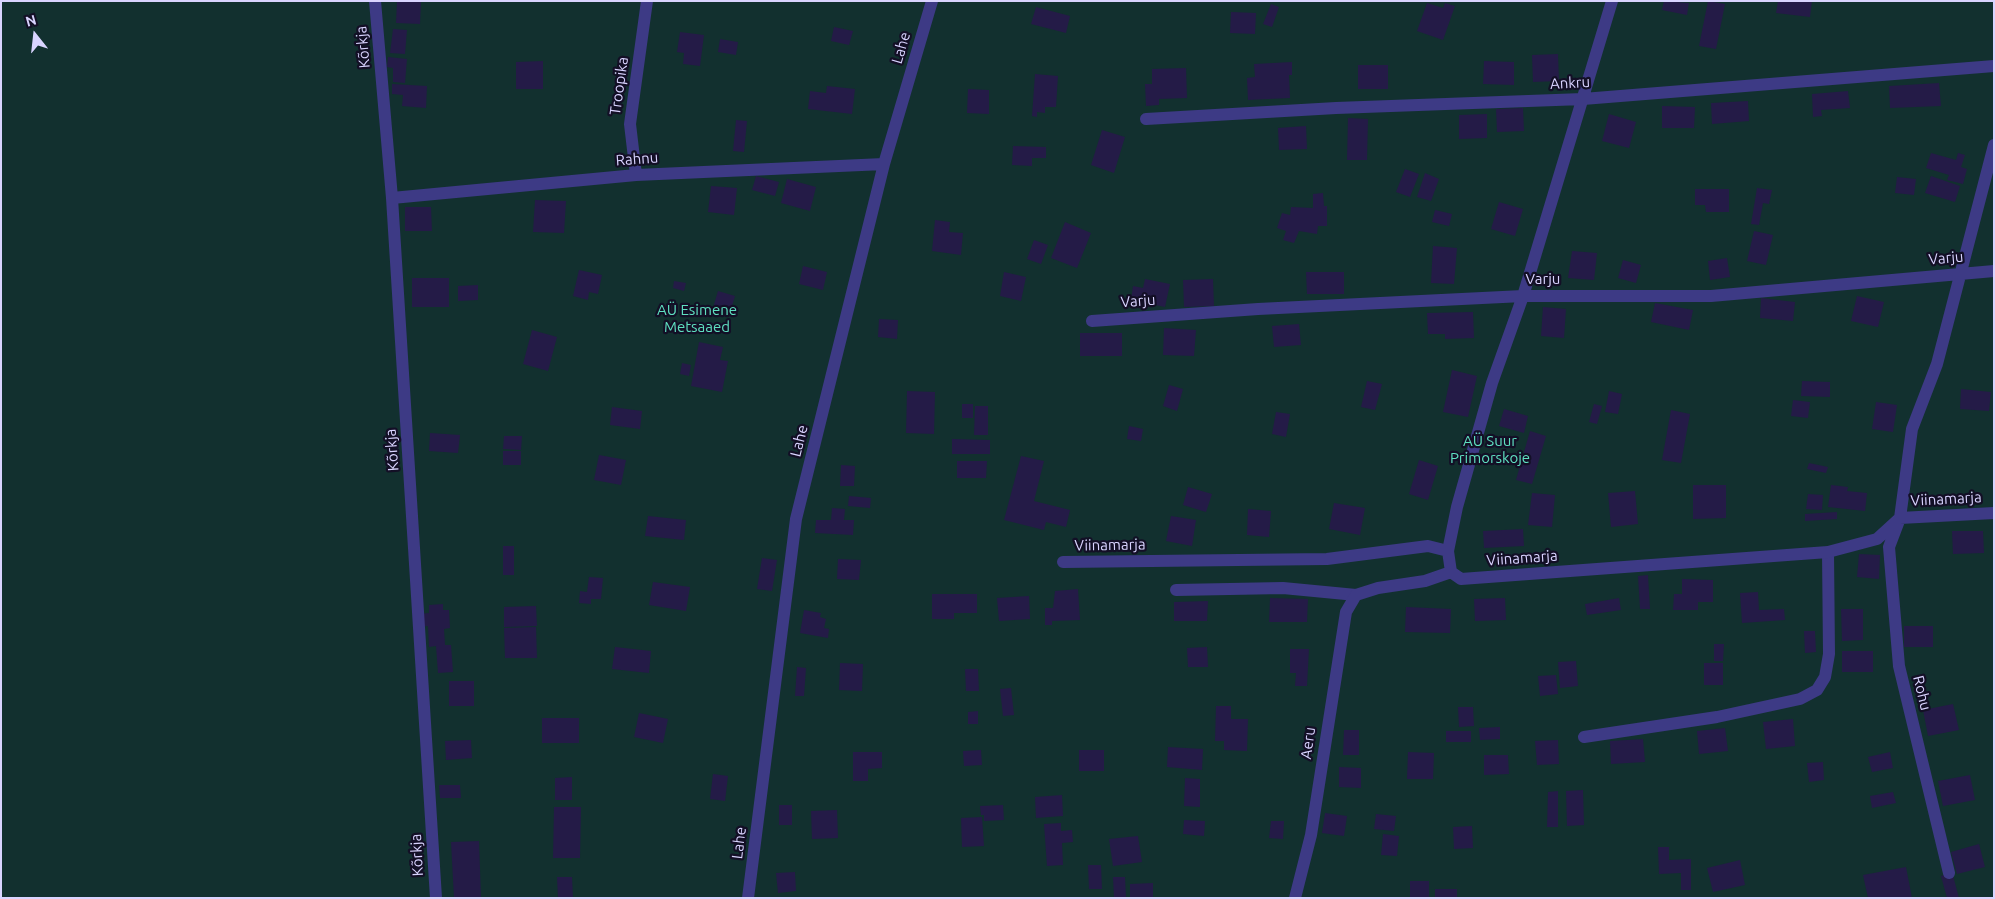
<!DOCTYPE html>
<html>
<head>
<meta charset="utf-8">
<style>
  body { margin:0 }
  #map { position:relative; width:1995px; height:899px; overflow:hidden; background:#130f26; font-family:Ubuntu,sans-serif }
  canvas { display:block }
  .frame { position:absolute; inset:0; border:2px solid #d9d4ff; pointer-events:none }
  .north { position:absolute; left:10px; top:10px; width:50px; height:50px; -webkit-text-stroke:4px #130f26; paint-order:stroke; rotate:344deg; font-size:14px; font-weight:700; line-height:20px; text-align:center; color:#d9d4ff }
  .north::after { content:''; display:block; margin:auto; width:18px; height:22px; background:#d9d4ff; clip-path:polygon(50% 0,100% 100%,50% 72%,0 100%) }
</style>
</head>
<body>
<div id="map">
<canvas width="1995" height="899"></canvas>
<div class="frame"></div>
<div class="north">N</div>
</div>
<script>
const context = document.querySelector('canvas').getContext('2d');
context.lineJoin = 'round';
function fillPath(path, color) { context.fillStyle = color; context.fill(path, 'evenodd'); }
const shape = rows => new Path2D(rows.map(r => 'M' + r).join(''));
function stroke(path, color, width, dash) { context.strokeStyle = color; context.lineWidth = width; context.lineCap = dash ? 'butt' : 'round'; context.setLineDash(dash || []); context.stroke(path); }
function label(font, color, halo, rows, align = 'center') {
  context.font = font + ' Ubuntu,sans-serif'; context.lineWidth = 4.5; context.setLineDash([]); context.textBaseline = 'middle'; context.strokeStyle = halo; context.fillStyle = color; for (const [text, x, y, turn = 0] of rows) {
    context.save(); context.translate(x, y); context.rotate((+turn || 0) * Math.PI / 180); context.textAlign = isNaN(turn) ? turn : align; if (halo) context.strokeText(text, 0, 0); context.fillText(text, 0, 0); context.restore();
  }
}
fillPath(shape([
  [1,1,1994,1,1994,898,1,898]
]), '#12302f');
fillPath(shape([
  [397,1,421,1,420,24,396,23],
  [1664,1,1689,3,1687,15,1662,10],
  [1708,1,1725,4,1716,49,1699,46],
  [1778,1,1812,1,1810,17,1776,13],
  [1427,3,1443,8,1445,3,1455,6,1443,40,1417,31],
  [1271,4,1279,7,1272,27,1263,24],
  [1036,7,1070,16,1066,33,1031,24],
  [1231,12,1256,13,1255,34,1230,33],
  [834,27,853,31,849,45,831,41],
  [393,29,407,30,405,54,390,53],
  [680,32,704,35,700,66,683,64,684,53,677,52],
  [720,39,738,42,736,55,718,52],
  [1558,54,1559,81,1533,82,1532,55],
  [388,57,407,59,405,83,393,82,393,68,387,67],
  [543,61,543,89,516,89,516,62],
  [1484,61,1514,62,1514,85,1483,84],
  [1292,62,1292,75,1289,75,1290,98,1248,100,1247,78,1255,77,1254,64],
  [1358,65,1388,65,1388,89,1358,89],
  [1186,68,1187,98,1159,99,1159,105,1146,106,1145,84,1152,84,1152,69],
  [1035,74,1058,76,1056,107,1045,107,1045,113,1037,112,1037,117,1032,116],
  [1939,83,1941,106,1890,108,1889,86],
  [392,84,427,86,426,108,402,106,403,95,392,94],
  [827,86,855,89,852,114,808,109,810,91,826,93],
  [968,89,989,90,989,114,967,113],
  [1848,91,1850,108,1821,110,1822,116,1813,117,1812,94],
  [1748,101,1749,121,1712,124,1711,103],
  [1662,106,1695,107,1694,128,1662,128],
  [1523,108,1524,131,1497,132,1496,109],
  [1487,114,1487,138,1459,139,1459,115],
  [1609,114,1636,122,1629,148,1602,141],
  [1348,118,1368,119,1367,160,1347,160],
  [736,120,747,121,744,152,733,151],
  [1306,126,1307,149,1279,150,1278,128],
  [1102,130,1125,137,1114,173,1091,165],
  [1013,146,1046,147,1046,158,1032,158,1032,166,1012,165],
  [1931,153,1956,160,1958,153,1965,155,1961,167,1967,169,1963,184,1947,180,1949,175,1926,168],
  [1405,169,1419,174,1410,197,1396,192],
  [1425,173,1439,179,1431,201,1417,197],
  [756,176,779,182,775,196,752,190],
  [1931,176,1960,186,1955,202,1925,193],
  [1897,177,1916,179,1914,195,1895,193],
  [787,179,816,187,810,211,781,203],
  [711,186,737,188,734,215,708,212],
  [1757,188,1772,190,1769,204,1763,203,1759,225,1751,224],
  [1695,189,1729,189,1729,212,1706,212,1705,205,1695,205],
  [1323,193,1324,206,1327,206,1327,226,1318,226,1317,234,1299,231,1294,243,1283,240,1286,231,1277,228,1282,213,1290,215,1291,207,1313,208,1313,194],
  [535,200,566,201,564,233,533,232],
  [1499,202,1523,209,1515,236,1491,229],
  [405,207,431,207,432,231,405,231],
  [1435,210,1452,214,1449,226,1432,222],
  [935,220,950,222,949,232,963,233,961,255,932,251],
  [1065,222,1091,233,1077,268,1051,258],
  [1754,231,1773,235,1766,265,1747,261],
  [1034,240,1048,245,1041,264,1027,259],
  [1433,246,1457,248,1454,284,1431,283],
  [1572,251,1597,253,1594,280,1568,278],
  [1727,258,1730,277,1710,280,1708,261],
  [1623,260,1641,265,1636,283,1618,278],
  [803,266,827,272,823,290,799,284],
  [579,270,602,275,598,294,589,292,588,300,573,296],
  [1004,272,1026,277,1021,301,1000,296],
  [1306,272,1344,272,1344,294,1307,294],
  [412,278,449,278,449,307,412,307],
  [1145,279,1170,284,1165,307,1131,300,1133,286,1143,288],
  [1213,279,1214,306,1184,307,1183,280],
  [674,281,686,283,684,291,673,288],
  [478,285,478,300,458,301,458,286],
  [718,291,735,296,729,316,712,311],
  [1857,296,1884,302,1878,327,1851,321],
  [1761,298,1795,302,1793,321,1760,318],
  [1655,303,1693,310,1689,330,1651,322],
  [1543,307,1566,309,1564,338,1541,336],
  [1473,312,1474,338,1445,339,1445,334,1428,334,1427,313],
  [879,319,898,320,897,339,878,337],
  [1299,324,1301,345,1274,347,1272,326],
  [1164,328,1196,330,1194,356,1163,355],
  [532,330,557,337,548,371,523,364],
  [1080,333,1122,333,1122,356,1080,356],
  [699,342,723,347,720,360,728,361,722,392,691,386],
  [682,363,691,365,689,376,680,374],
  [1452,370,1477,376,1468,417,1443,412],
  [1367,381,1382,384,1375,410,1361,407],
  [1802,381,1830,382,1830,397,1801,396],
  [1169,385,1183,389,1177,411,1163,406],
  [1961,389,1991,392,1989,411,1960,409],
  [907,391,935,392,934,434,906,433],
  [1609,391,1622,394,1618,414,1605,412],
  [1793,400,1810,402,1808,418,1791,416],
  [1876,402,1897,405,1893,432,1872,429],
  [962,404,973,404,973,418,962,418],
  [1594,404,1602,406,1597,424,1589,422],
  [975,406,988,406,988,435,974,435],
  [612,407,642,411,640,429,610,425],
  [1504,409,1528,416,1524,433,1499,426],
  [1671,410,1690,414,1681,463,1662,460],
  [1276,412,1290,414,1286,437,1272,434],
  [1129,426,1143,429,1141,441,1127,439],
  [1530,431,1546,436,1532,484,1516,480],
  [430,433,460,435,458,453,429,451],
  [504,436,522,436,521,450,503,449],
  [952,439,990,440,990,454,952,454],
  [503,451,521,451,521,465,503,465],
  [599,455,626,460,621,485,594,480],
  [1021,456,1044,461,1034,501,1070,510,1066,527,1046,522,1044,530,1004,520],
  [1419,460,1438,466,1428,500,1409,494],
  [957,461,987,461,986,478,957,478],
  [1809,463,1828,467,1826,473,1807,469],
  [841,465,855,466,854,486,840,486],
  [1693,485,1726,485,1726,518,1693,519],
  [1831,485,1848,487,1847,491,1867,493,1865,511,1828,507],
  [1188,487,1212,494,1206,512,1183,505],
  [1635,491,1638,524,1611,527,1608,493],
  [1532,493,1555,495,1552,527,1528,525],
  [1808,494,1823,495,1822,510,1806,509],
  [849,496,871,498,870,508,848,506],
  [1334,503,1365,508,1360,535,1329,529],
  [832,508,845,509,844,520,854,520,853,535,815,533,816,520,831,520],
  [1248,509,1271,511,1269,537,1247,535],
  [1837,512,1837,519,1805,521,1805,514],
  [648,516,686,520,684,540,645,536],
  [1171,516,1196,520,1192,546,1166,541],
  [1523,529,1524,546,1484,548,1483,531],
  [1952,531,1983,531,1984,553,1953,554],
  [503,546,514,546,514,575,503,575],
  [1859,554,1880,555,1879,579,1857,577],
  [762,558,777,560,772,591,757,589],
  [838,559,861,560,859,580,837,579],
  [1648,575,1650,609,1640,609,1638,576],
  [589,577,603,578,601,599,591,599,591,604,579,603,580,591,587,592],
  [1682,579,1713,580,1713,602,1698,602,1698,610,1673,610,1674,594,1682,594],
  [653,582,690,587,686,611,649,605],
  [1078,589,1080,620,1052,621,1052,625,1045,625,1045,608,1053,608,1055,591],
  [1758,592,1759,610,1784,609,1785,620,1742,623,1740,593],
  [932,594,977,594,977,613,954,613,954,619,932,619],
  [1029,596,1030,619,999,621,997,598],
  [1270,598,1308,599,1307,622,1269,622],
  [1505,598,1506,620,1475,621,1474,599],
  [1619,598,1621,610,1587,615,1585,604],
  [1208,601,1207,621,1174,621,1174,602],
  [443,604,443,610,449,610,450,628,444,629,445,645,451,645,453,672,438,673,436,646,429,647,428,626,420,627,419,614,429,613,429,605],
  [536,606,537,626,504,627,504,607],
  [1406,607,1451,609,1450,633,1405,632],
  [1841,609,1863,609,1863,640,1842,641],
  [804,610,821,613,820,617,826,619,824,628,829,629,828,638,800,633],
  [1904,626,1933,626,1933,647,1904,647],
  [536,627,537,658,505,658,504,628],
  [1804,631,1815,631,1816,652,1805,653],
  [1714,644,1724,644,1723,661,1714,661],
  [615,647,651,651,649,673,612,669],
  [1207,647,1208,667,1188,667,1187,648],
  [1290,649,1309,649,1307,686,1295,686,1296,673,1290,673],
  [1842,651,1873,651,1873,672,1842,672],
  [1576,661,1578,686,1560,688,1558,662],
  [840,663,863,664,862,691,839,690],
  [1704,663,1723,663,1723,685,1704,685],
  [797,667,806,668,804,696,795,696],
  [965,669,978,669,979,691,966,691],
  [1556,675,1558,694,1540,696,1538,676],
  [449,681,474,681,474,706,449,706],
  [1011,688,1014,715,1003,716,1000,689],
  [1953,704,1959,730,1928,736,1923,710],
  [1216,706,1231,706,1231,719,1248,719,1247,751,1224,750,1224,741,1215,741],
  [1458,707,1473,707,1474,726,1459,727],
  [978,711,978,724,968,724,968,712],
  [639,713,668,719,663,743,634,737],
  [542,718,579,718,579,743,542,743],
  [1793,719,1795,746,1766,749,1763,722],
  [1500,727,1500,739,1480,740,1479,728],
  [1725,728,1728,751,1699,754,1697,731],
  [1344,730,1359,730,1359,755,1343,755],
  [1446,731,1471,731,1471,742,1446,742],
  [1643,739,1645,762,1611,764,1610,741],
  [471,740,472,758,446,760,445,741],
  [1558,740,1559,764,1537,765,1535,741],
  [1168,747,1203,749,1202,770,1167,767],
  [981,750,982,765,964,766,963,751],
  [1079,750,1104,750,1104,771,1079,771],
  [853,752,882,752,882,768,868,769,868,781,853,781],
  [1408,752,1434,753,1433,779,1407,779],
  [1890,752,1893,768,1872,772,1868,757],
  [1484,755,1508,755,1509,774,1484,775],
  [1823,762,1824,780,1809,782,1807,763],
  [1339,767,1361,768,1361,788,1339,787],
  [713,774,728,776,725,801,710,799],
  [1970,775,1975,800,1943,806,1938,781],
  [572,777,572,800,555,800,555,778],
  [1185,778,1200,779,1200,807,1184,806],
  [439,785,460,785,461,798,440,798],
  [1583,790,1584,825,1567,826,1566,791],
  [1558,791,1558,827,1547,827,1548,792],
  [1893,792,1896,803,1872,808,1870,796],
  [1062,795,1063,816,1036,818,1035,797],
  [779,805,792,805,792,825,779,825],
  [1003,805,1004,820,984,821,984,815,981,815,980,806],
  [554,807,581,807,580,858,553,858],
  [837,810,838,838,812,839,811,811],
  [1325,813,1347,816,1344,836,1322,833],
  [1376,814,1396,816,1394,831,1374,829],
  [982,817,984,846,962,847,961,818],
  [1184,820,1205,821,1204,836,1183,834],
  [1271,821,1284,821,1283,839,1269,838],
  [1061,823,1061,831,1072,830,1073,842,1062,843,1063,865,1047,866,1044,824],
  [1472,826,1473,848,1454,849,1453,827],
  [1383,834,1399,836,1397,856,1381,855],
  [1138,836,1142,862,1113,866,1109,839],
  [479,841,481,898,454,898,451,842],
  [1979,844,1985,867,1957,874,1951,852],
  [1658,847,1669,847,1669,860,1691,859,1691,890,1681,890,1681,873,1659,874],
  [1740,860,1745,885,1713,892,1707,868],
  [1088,865,1101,865,1102,889,1089,889],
  [1906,867,1912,898,1868,898,1863,875],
  [795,872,796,891,778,893,776,873],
  [1952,872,1959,898,1947,898,1941,876],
  [557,877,572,877,573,898,558,898],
  [1113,877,1125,877,1126,898,1114,898],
  [1410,881,1429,881,1429,898,1410,898],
  [1153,883,1153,898,1130,898,1130,884],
  [1435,889,1457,889,1457,898,1435,898]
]), '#241b47');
stroke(shape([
  [1176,590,1283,588,1356,595],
  [1584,737,1717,717,1800,699,1817,690,1825,677,1829,654,1828,552]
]), '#3d3a85', 12);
stroke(shape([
  [375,1,392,198,436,898],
  [1146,119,1336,108,1583,99,1994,66],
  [636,175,630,124,647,1],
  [392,198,636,175,884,164],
  [1092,321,1258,309,1523,296,1711,296,1994,271],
  [1448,551,1457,507,1492,383,1523,296,1612,1],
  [1063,562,1327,559,1428,546,1448,551,1451,572,1461,579,1828,552,1877,539,1900,518,1994,513],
  [1949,873,1899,666,1889,547,1900,518,1912,429,1937,364,1994,145],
  [748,898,796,519,884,164,932,1],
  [1295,898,1311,835,1346,612,1356,595,1378,588,1425,581,1451,572]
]), '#3d3a85', 12);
label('15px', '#d9d4ff', '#130f26', [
  ["Kõrkja",363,47,-95],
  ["Lahe",901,48,-74],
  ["Ankru",1570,83,-3],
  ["Troopika",619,86,-82],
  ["Rahnu",637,159,-4],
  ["Varju",1946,258,-5],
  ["Varju",1543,279],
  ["Varju",1138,301,-4],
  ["Lahe",799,441,-76],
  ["Kõrkja",392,450,-94],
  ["Viinamarja",1946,499,-3],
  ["Viinamarja",1110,545,-1],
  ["Viinamarja",1522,558,-4],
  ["Rohu",1922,693,76],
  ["Aeru",1308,743,-82],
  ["Lahe",739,843,-83],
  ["Kõrkja",417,855,-93]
]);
label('15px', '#5fe0c0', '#130f26', [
  ["AÜ Esimene",697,310],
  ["Metsaaed",697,327],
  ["AÜ Suur",1490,441],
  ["Primorskoje",1490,458]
]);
</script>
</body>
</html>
